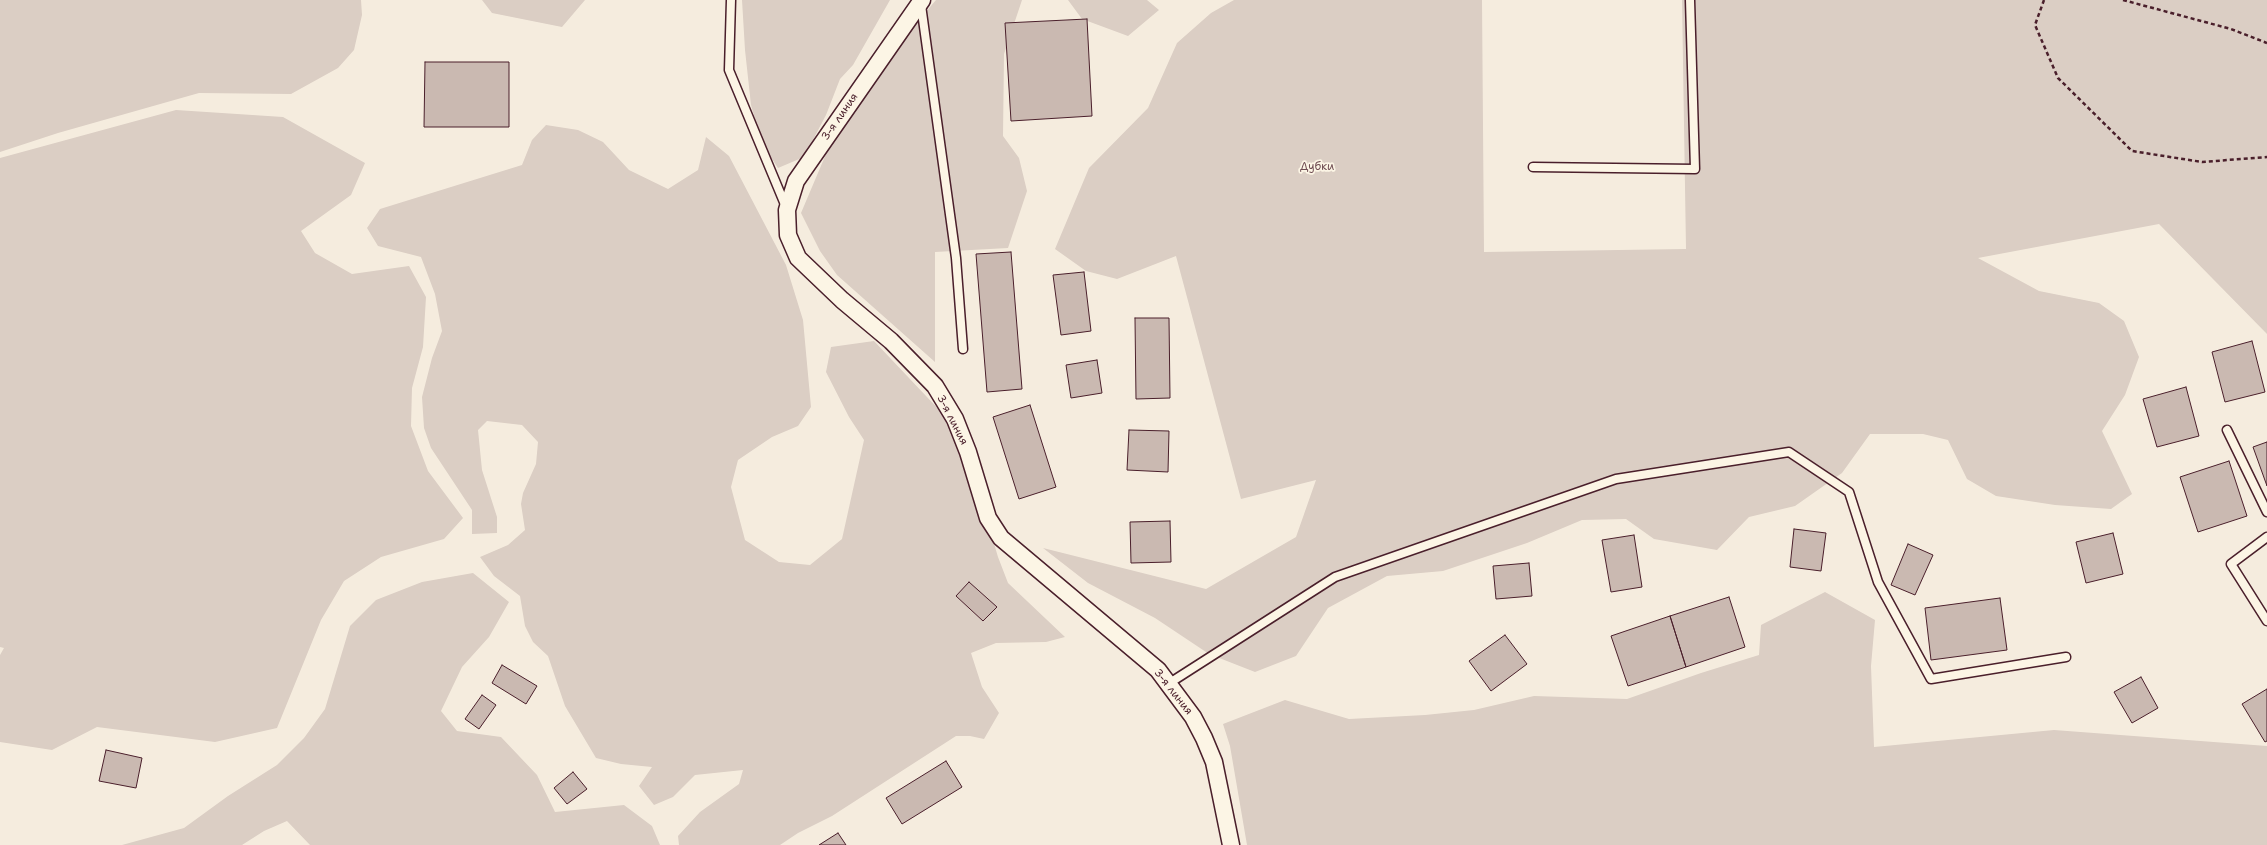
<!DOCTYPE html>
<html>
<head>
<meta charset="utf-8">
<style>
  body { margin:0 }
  canvas { display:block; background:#f5ecde }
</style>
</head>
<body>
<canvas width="2267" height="845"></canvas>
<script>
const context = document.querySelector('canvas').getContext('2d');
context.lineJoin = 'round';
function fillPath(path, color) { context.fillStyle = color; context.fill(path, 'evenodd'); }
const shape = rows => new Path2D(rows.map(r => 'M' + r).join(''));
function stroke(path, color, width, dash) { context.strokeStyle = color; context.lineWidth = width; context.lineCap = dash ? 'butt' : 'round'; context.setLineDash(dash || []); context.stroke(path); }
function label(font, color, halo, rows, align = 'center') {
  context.font = font + ' "Shantell Sans",sans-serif'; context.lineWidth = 3.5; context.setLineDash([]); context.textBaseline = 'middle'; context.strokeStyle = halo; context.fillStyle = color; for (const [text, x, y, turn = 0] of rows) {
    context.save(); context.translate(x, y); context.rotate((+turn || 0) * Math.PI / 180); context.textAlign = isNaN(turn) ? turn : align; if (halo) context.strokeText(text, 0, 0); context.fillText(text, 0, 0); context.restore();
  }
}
fillPath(shape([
  [0,0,361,0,362,15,354,50,338,68,291,94,199,93,58,133,0,152],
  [482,0,585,0,562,27,492,13],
  [742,0,890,0,853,65,840,79,826,115,804,157,778,168,762,144,751,105,745,50],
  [936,0,1022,0,1004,54,1003,136,1019,158,1027,191,1008,248,935,252,935,362,837,275,820,251,801,213,826,154,868,80],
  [1068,0,1147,0,1159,10,1128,36,1082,19],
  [1234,0,1482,0,1484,252,1686,249,1682,0,2267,0,2267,334,2159,224,1978,258,2039,291,2099,303,2124,321,2139,357,2125,395,2102,431,2132,494,2111,509,2055,505,1996,496,1967,479,1948,440,1923,434,1870,434,1842,473,1795,506,1749,517,1717,550,1654,539,1626,519,1582,520,1527,543,1443,571,1387,576,1328,608,1296,656,1255,672,1209,654,1155,618,1088,583,1043,548,1206,589,1296,537,1316,480,1241,499,1176,256,1117,279,1086,271,1055,249,1089,168,1148,108,1177,43,1211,13],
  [176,110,283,117,365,163,351,195,301,231,315,253,352,274,409,266,426,297,423,347,412,388,411,426,428,471,463,518,444,539,381,557,344,581,321,620,277,728,215,742,97,727,52,750,0,742,0,655,4,648,0,647,0,158],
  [546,125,578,130,603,142,629,170,668,189,698,170,706,137,729,156,786,265,803,320,811,407,798,426,772,437,738,460,731,487,745,540,779,562,810,565,842,539,864,440,849,417,826,372,831,347,874,341,944,415,963,439,998,557,1008,583,1065,637,1046,642,996,643,971,653,982,687,999,713,984,739,970,736,956,736,832,816,798,833,780,845,679,845,678,836,700,812,739,784,743,770,695,775,673,797,654,805,639,786,652,767,621,764,596,758,565,706,548,656,533,642,525,626,520,596,494,576,480,557,508,545,525,530,521,504,523,493,536,464,538,442,522,425,487,421,478,430,482,470,497,517,497,533,472,534,472,510,431,448,424,428,422,397,432,358,442,331,435,294,421,257,378,246,367,228,380,209,522,165,532,140],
  [473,573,509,602,489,637,462,667,441,711,457,731,501,737,537,775,555,812,624,805,652,826,660,845,310,845,287,821,264,831,242,845,122,845,184,828,228,796,277,765,304,738,325,709,350,626,376,600,422,582],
  [1825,592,1875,620,1871,666,1874,747,2054,730,2267,746,2267,845,1247,845,1230,746,1223,724,1285,700,1349,719,1425,715,1474,710,1534,696,1627,699,1701,673,1759,655,1761,625]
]), '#dbcec4');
const building = shape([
  [1087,19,1092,116,1011,121,1005,23,1087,19],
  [425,62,509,62,509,127,424,127,425,62],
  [1011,252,1022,389,987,392,976,254,1011,252],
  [1084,272,1091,331,1061,335,1053,275,1084,272],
  [1135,318,1169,318,1170,398,1136,399,1135,318],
  [2252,341,2265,392,2225,402,2212,352,2252,341],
  [1097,360,1102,393,1071,398,1066,365,1097,360],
  [2186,387,2199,436,2157,447,2143,399,2186,387],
  [1030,405,1056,487,1019,499,993,417,1030,405],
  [1129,430,1169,431,1168,472,1127,470,1129,430],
  [2267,442,2267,486,2253,447,2267,442],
  [2229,461,2247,516,2198,532,2180,477,2229,461],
  [1170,521,1171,562,1131,563,1130,522,1170,521],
  [1794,529,1826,533,1821,571,1790,567,1794,529],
  [2113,533,2123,574,2086,583,2076,542,2113,533],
  [1634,535,1642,587,1611,592,1602,540,1634,535],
  [1908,544,1933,555,1915,595,1891,585,1908,544],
  [1529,563,1532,596,1496,599,1493,566,1529,563],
  [969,582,997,607,983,621,956,596,969,582],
  [1729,597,1745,647,1686,667,1670,616,1729,597],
  [2000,598,2007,650,1931,660,1925,608,2000,598],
  [1670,616,1686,667,1628,686,1611,636,1670,616],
  [1505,635,1527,664,1491,691,1469,661,1505,635],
  [502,665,537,686,526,704,492,683,502,665],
  [2141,677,2158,708,2132,723,2114,692,2141,677],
  [2267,689,2267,741,2265,742,2242,704,2267,689],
  [482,695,496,705,479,729,465,719,482,695],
  [106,750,142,758,136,788,99,781,106,750],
  [946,761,962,787,902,824,886,798,946,761],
  [573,772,587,789,567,804,554,788,573,772],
  [838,833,846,845,819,845,838,833]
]);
fillPath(building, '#cab9b1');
stroke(building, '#4a1f2b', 1);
const service = shape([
  [731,0,729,70,786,207],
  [921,5,956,258,963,349],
  [1533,167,1695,169,1690,0],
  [2227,430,2267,512],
  [2267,537,2231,564,2267,621],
  [1168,684,1335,577,1616,479,1789,452,1849,492,1878,582,1931,679,2066,657]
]);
const minor = shape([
  [922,0,796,181,787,210,788,235,798,258,842,300,891,341,935,386,955,419,968,452,988,518,1001,538,1158,670,1193,717,1204,738,1214,762,1231,845]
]);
stroke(service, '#4a1f2b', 11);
stroke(minor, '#4a1f2b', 19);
stroke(shape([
  [2044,0,2035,25,2058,78,2132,151,2202,162,2267,157],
  [2123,0,2231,29,2267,43]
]), '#4a1f2b', 2.5, [4, 3]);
stroke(service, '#fcf5e5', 8);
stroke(minor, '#fcf5e5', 16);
label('11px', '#4a1f2b', '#fcf5e5', [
  ["3-я линия",840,117,-55],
  ["3-я линия",952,420,63],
  ["3-я линия",1173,692,52]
]);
label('11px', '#6e4b51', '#fcf5e5', [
  ["Дубки",1317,167]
]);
</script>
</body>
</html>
